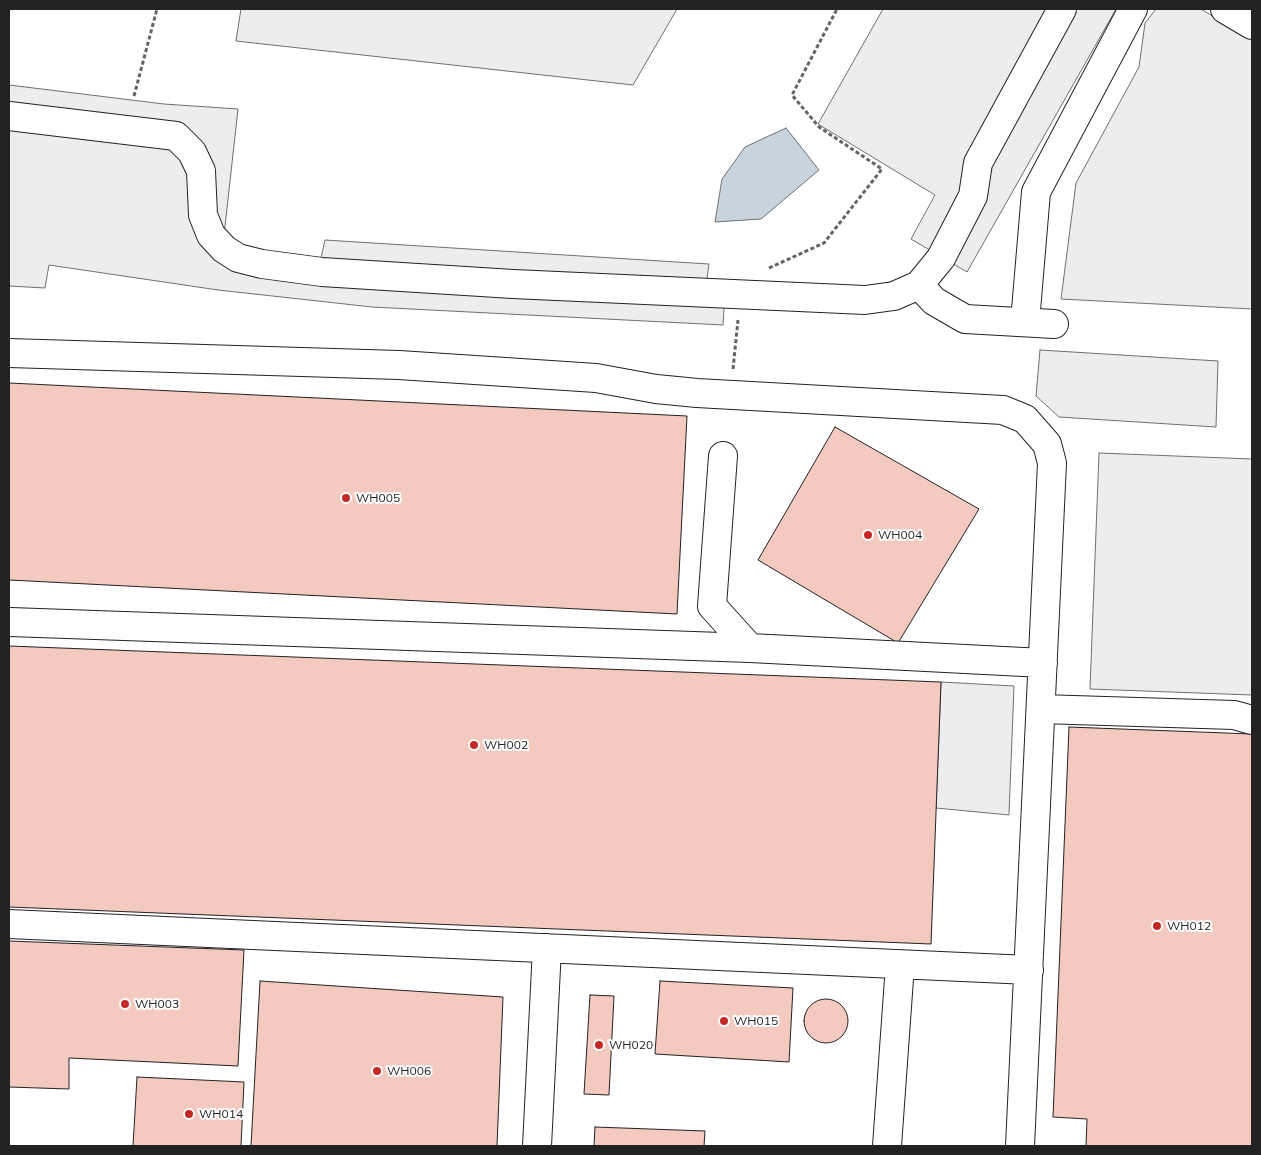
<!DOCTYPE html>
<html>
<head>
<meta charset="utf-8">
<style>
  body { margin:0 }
  #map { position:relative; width:1261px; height:1155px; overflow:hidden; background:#fff; font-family:Mulish,sans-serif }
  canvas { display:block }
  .frame { position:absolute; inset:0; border:10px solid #222; pointer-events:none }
</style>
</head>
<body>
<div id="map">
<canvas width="1261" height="1155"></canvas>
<div class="frame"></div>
</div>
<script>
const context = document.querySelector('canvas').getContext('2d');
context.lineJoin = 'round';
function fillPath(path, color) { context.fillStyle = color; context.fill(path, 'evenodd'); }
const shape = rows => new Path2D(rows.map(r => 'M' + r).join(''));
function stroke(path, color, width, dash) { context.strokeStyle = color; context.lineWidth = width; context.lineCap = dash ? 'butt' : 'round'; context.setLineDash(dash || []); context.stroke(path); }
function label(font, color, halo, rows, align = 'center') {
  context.font = font + ' Mulish,sans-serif'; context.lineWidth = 4; context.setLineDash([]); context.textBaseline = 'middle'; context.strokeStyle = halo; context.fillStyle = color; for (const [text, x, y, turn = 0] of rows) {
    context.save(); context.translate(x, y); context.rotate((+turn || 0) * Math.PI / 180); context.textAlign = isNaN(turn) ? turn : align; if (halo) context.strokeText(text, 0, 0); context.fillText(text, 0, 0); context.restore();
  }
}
const parking = shape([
  [241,9,677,9,633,85,236,41,241,9],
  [883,9,1116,9,967,272,911,239,935,195,818,124,883,9],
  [1156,9,1201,9,1252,40,1252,309,1061,299,1076,183,1139,67,1145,23,1156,9],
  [9,85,164,104,238,109,224,235,246,251,321,258,325,240,709,264,705,293,725,293,723,325,372,307,218,290,49,265,45,288,9,286,9,85],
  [1040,350,1218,361,1216,427,1059,417,1036,396,1040,350],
  [1099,453,1252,459,1252,695,1090,689,1099,453],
  [941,682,1014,686,1009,815,936,808,941,682]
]);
fillPath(parking, '#ededed');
stroke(parking, '#6f6f6f', 1);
const water = shape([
  [786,128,819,170,761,219,715,222,722,179,745,147,786,128]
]);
fillPath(water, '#c7d3dd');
stroke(water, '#6f6f6f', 1);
const building = shape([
  [9,383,687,416,677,614,9,580,9,383],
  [835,427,979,509,898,643,758,560,835,427],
  [9,646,941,682,931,944,9,907,9,646],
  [1069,727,1252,734,1252,1146,1086,1146,1087,1119,1053,1117,1069,727],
  [9,941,244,950,238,1066,69,1058,69,1089,9,1087,9,941],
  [260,981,503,997,497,1146,251,1146,260,981],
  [660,981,793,988,789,1062,655,1054,660,981],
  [590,995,614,996,609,1095,584,1094,590,995],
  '804 1021a22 22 0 1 1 44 0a22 22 0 1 1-44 0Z',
  [137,1077,244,1082,241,1146,133,1146,137,1077],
  [595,1127,705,1131,704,1146,594,1146,595,1127]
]);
fillPath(building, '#f3c9c0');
stroke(building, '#222', 1);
const minor = shape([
  [1225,9,1252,25],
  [9,116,176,136,192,152,201,171,203,215,211,235,224,249,238,258,262,264,322,272,513,284,865,300,894,296,919,285,941,258,973,196,978,163,1062,9],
  [919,285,934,301,965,319,1054,324],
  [1025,322,1036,192,1133,9],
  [9,353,399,365,596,378,656,389,697,393,1003,410,1025,419,1047,444,1052,463,1020,1146],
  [723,456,712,606,750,648,1043,663],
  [10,622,750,648],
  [1041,709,1234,715,1252,720],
  [9,924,1029,970],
  [537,1146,547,948],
  [887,1146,900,965]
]);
stroke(minor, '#222', 30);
stroke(shape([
  [134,96,157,9],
  [769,268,824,243,882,169,819,127,792,95,837,9],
  [733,369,738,320]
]), '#646464', 3, [4, 2.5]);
stroke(minor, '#fff', 28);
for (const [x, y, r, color] of [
  [346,498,5,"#c62828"],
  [868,535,5,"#c62828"],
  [474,745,5,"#c62828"],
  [1157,926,5,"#c62828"],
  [125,1004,5,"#c62828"],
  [724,1021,5,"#c62828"],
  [599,1045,5,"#c62828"],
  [377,1071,5,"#c62828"],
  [189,1114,5,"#c62828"]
]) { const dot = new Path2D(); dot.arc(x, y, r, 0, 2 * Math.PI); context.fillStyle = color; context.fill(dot); stroke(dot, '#fff', 2); }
label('12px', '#222', '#fff', [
  ["WH005",356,498],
  ["WH004",878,535],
  ["WH002",484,745],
  ["WH012",1167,926],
  ["WH003",135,1004],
  ["WH015",734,1021],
  ["WH020",609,1045],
  ["WH006",387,1071],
  ["WH014",199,1114]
], 'left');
</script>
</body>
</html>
